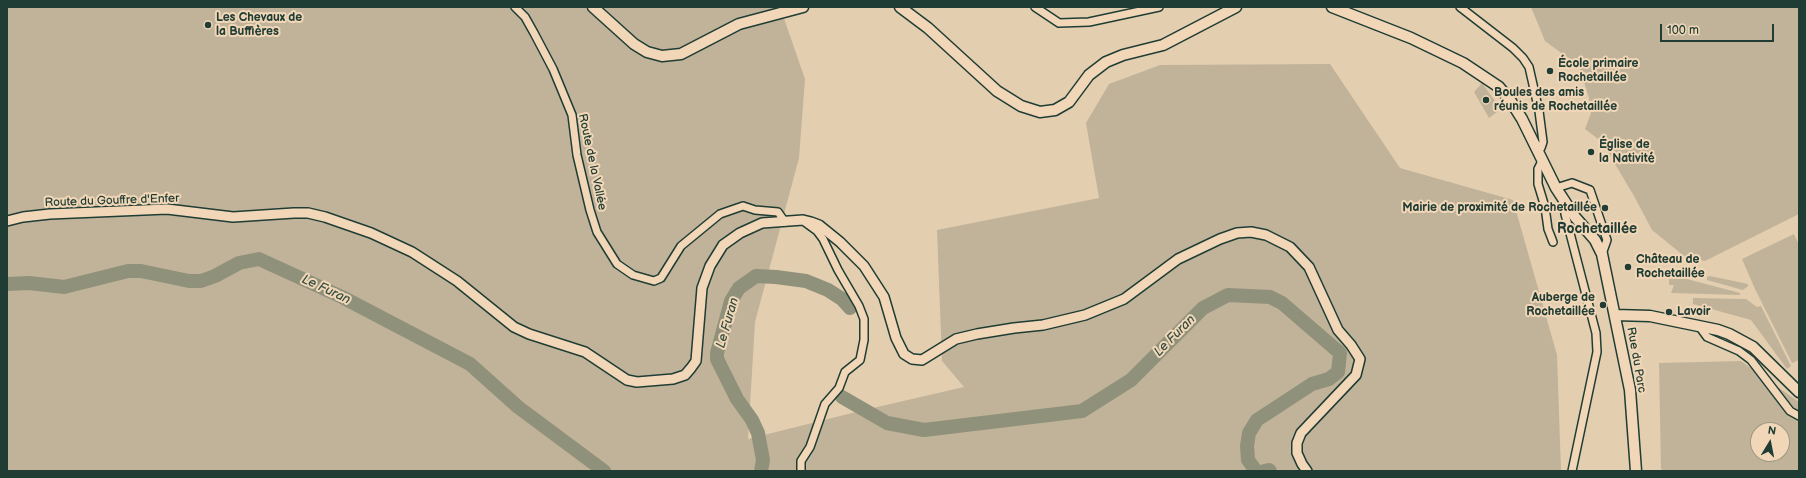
<!DOCTYPE html>
<html>
<head>
<meta charset="utf-8">
<style>
  body { margin:0 }
  #map { position:relative; width:1806px; height:478px; overflow:hidden; background:#e4ceb0; font-family:"Balsamiq Sans",sans-serif }
  canvas { display:block }
  .frame { position:absolute; inset:0; border:8px solid #1f3d34; pointer-events:none }
  .north { position:absolute; left:1750px; top:422px; width:40px; height:40px; box-sizing:border-box; background:#f1d7b8; border:1px solid #9d9983; border-radius:50%; rotate:10deg; font-size:11px; font-weight:700; line-height:16px; text-align:center; color:#1f3d34 }
  .north::after { content:''; display:block; margin:auto; width:14px; height:18px; background:#1f3d34; clip-path:polygon(50% 0,100% 100%,50% 72%,0 100%) }
  .scale { position:absolute; left:1660px; top:24px; width:114px; height:18px; box-sizing:border-box; border:2px solid #1f3d34; border-top:0; padding-left:5px; font-size:12px; line-height:14px; white-space:nowrap; color:#1f3d34; -webkit-text-stroke:3px #f1d7b8; paint-order:stroke }
</style>
</head>
<body>
<div id="map">
<canvas width="1806" height="478"></canvas>
<div class="frame"></div>
<div class="north">N</div>
<div class="scale">100 m</div>
</div>
<script>
const context = document.querySelector('canvas').getContext('2d');
context.lineJoin = 'round';
function fillPath(path, color) { context.fillStyle = color; context.fill(path, 'evenodd'); }
const shape = rows => new Path2D(rows.map(r => 'M' + r).join(''));
function stroke(path, color, width, dash) { context.strokeStyle = color; context.lineWidth = width; context.lineCap = dash ? 'butt' : 'round'; context.setLineDash(dash || []); context.stroke(path); }
function label(font, color, halo, rows, align = 'center') {
  context.font = font + ' "Balsamiq Sans",sans-serif'; context.lineWidth = 4; context.setLineDash([]); context.textBaseline = 'middle'; context.strokeStyle = halo; context.fillStyle = color; for (const [text, x, y, turn = 0] of rows) {
    context.save(); context.translate(x, y); context.rotate((+turn || 0) * Math.PI / 180); context.textAlign = isNaN(turn) ? turn : align; if (halo) context.strokeText(text, 0, 0); context.fillText(text, 0, 0); context.restore();
  }
}
fillPath(shape([
  [7,7,780,7,805,79,799,158,755,322,748,439,860,411,964,387,942,361,937,230,1099,198,1086,123,1109,84,1160,65,1330,64,1400,168,1513,200,1557,355,1561,471,7,471],
  [1531,7,1799,7,1799,214,1705,261,1693,258,1689,260,1652,230,1634,196,1602,142,1585,129,1591,113,1589,98,1579,66,1545,41],
  [1482,83,1500,108,1497,112,1489,118,1474,92],
  [1794,234,1799,245,1799,360,1792,363,1755,289,1742,259],
  [1710,276,1748,284,1748,286,1743,290,1707,280,1707,277],
  [1683,278,1740,293,1740,295,1671,293,1674,285,1669,285,1669,279],
  [1693,298,1746,299,1757,307,1761,306,1791,366,1787,369,1751,320,1693,304],
  [1741,361,1799,402,1799,471,1664,471,1661,469,1659,363],
  [1758,430,1782,430,1782,454,1758,454]
]), '#c0b399');
stroke(shape([
  [7,284,29,283,64,287,128,271,141,271,189,281,201,281,215,276,239,263,259,259,342,297,470,364,518,407,604,471],
  [842,397,887,423,924,430,1082,411,1131,380,1203,308,1228,295,1270,297,1282,303,1340,353,1338,372,1329,379,1312,384,1257,420,1249,433,1247,446,1248,460,1256,471],
  [761,471,763,460,758,433,752,420,737,399,717,359,717,353,731,301,739,288,756,276,776,277,806,281,828,290,842,299,850,308],
  [1264,471,1269,470,1270,471]
]), '#90917b', 14);
const minor = shape([
  [515,7,525,17,534,33,553,69,572,115,577,155,590,210,597,232,617,264,633,275,654,281,661,278,681,246,720,214,743,206,755,210,778,212,785,222],
  [1035,7,1059,23,1089,22,1159,7],
  [1460,7,1513,48,1523,58,1529,67,1539,111,1543,142,1541,148,1537,150],
  [1542,161,1538,169,1538,184,1545,207,1548,229,1553,242],
  [1556,188,1572,183,1590,190,1607,240,1602,254],
  [1564,200,1565,214,1596,333,1597,352,1572,471],
  [1699,326,1707,337,1739,351,1751,360,1790,411,1799,416],
  [801,471,801,461,810,447,825,404,839,388,845,372,860,360,864,340,864,319,859,306,838,270,823,239,817,231,806,223]
]);
const tertiary = shape([
  [7,221,23,217,50,214,167,209,233,217,294,213,308,213,325,217,371,233,412,252,457,281,514,327,529,334,585,352,627,380,637,382,673,379,685,375,691,368,696,361,702,288,710,266,723,245,740,233,762,223,803,220,811,222,819,225,840,242,864,266,884,297,896,338,904,354,912,359,922,360,956,339,977,334,1014,328,1043,325,1085,315,1124,299,1178,259,1220,239,1237,233,1251,232,1266,235,1290,247,1309,267,1338,330,1351,345,1360,359,1356,375,1301,433,1297,443,1297,453,1302,464,1307,471]
]);
const secondary = shape([
  [593,7,634,44,647,52,662,56,681,54,739,24,803,7],
  [900,7,928,28,997,91,1021,106,1040,112,1055,110,1069,102,1089,75,1106,62,1123,55,1163,45,1236,7],
  [1332,7,1411,38,1463,63,1499,87,1510,100,1522,119,1556,188,1575,217,1595,240,1602,254,1630,390,1636,471],
  [1615,315,1650,316,1718,330,1729,334,1753,347,1799,392]
]);
stroke(minor, '#1f3d34', 10);
stroke(tertiary, '#1f3d34', 12);
stroke(secondary, '#1f3d34', 13);
stroke(minor, '#f1d7b8', 7);
stroke(tertiary, '#f1d7b8', 9);
stroke(secondary, '#f1d7b8', 10);
for (const [x, y, r, color] of [
  [208,25,4,"#1f3d34"],
  [1550,71,4,"#1f3d34"],
  [1486,100,4,"#1f3d34"],
  [1591,152,4,"#1f3d34"],
  [1605,208,4,"#1f3d34"],
  [1628,267,4,"#1f3d34"],
  [1603,305,4,"#1f3d34"],
  [1669,312,4,"#1f3d34"]
]) { const dot = new Path2D(); dot.arc(x, y, r, 0, 2 * Math.PI); context.fillStyle = color; context.fill(dot); stroke(dot, '#f1d7b8', 1.5); }
label('bold 12px', '#1f3d34', '#f1d7b8', [
  ["Les Chevaux de",216,18],
  ["la Buffières",216,32],
  ["École primaire",1558,64],
  ["Rochetaillée",1558,78],
  ["Boules des amis",1494,93],
  ["réunis de Rochetaillée",1494,107],
  ["Église de",1599,145],
  ["la Nativité",1599,159],
  ["Mairie de proximité de Rochetaillée",1597,208,"right"],
  ["Château de",1636,260],
  ["Rochetaillée",1636,274],
  ["Auberge de",1595,298,"right"],
  ["Rochetaillée",1595,312,"right"],
  ["Lavoir",1677,312]
], 'left');
label('12px', '#1f3d34', '#f1d7b8', [
  ["Route de la Vallée",592,162,78],
  ["Route du Gouffre d'Enfer",112,201,-2],
  ["Rue du Parc",1636,360,80]
]);
label('italic 13px', '#364e42', '#f1d7b8', [
  ["Le Furan",326,290,25],
  ["Le Furan",728,323,-74],
  ["Le Furan",1175,336,-45]
]);
label('bold 14px', '#1f3d34', '#f1d7b8', [
  ["Rochetaillée",1597,229]
]);
</script>
</body>
</html>
